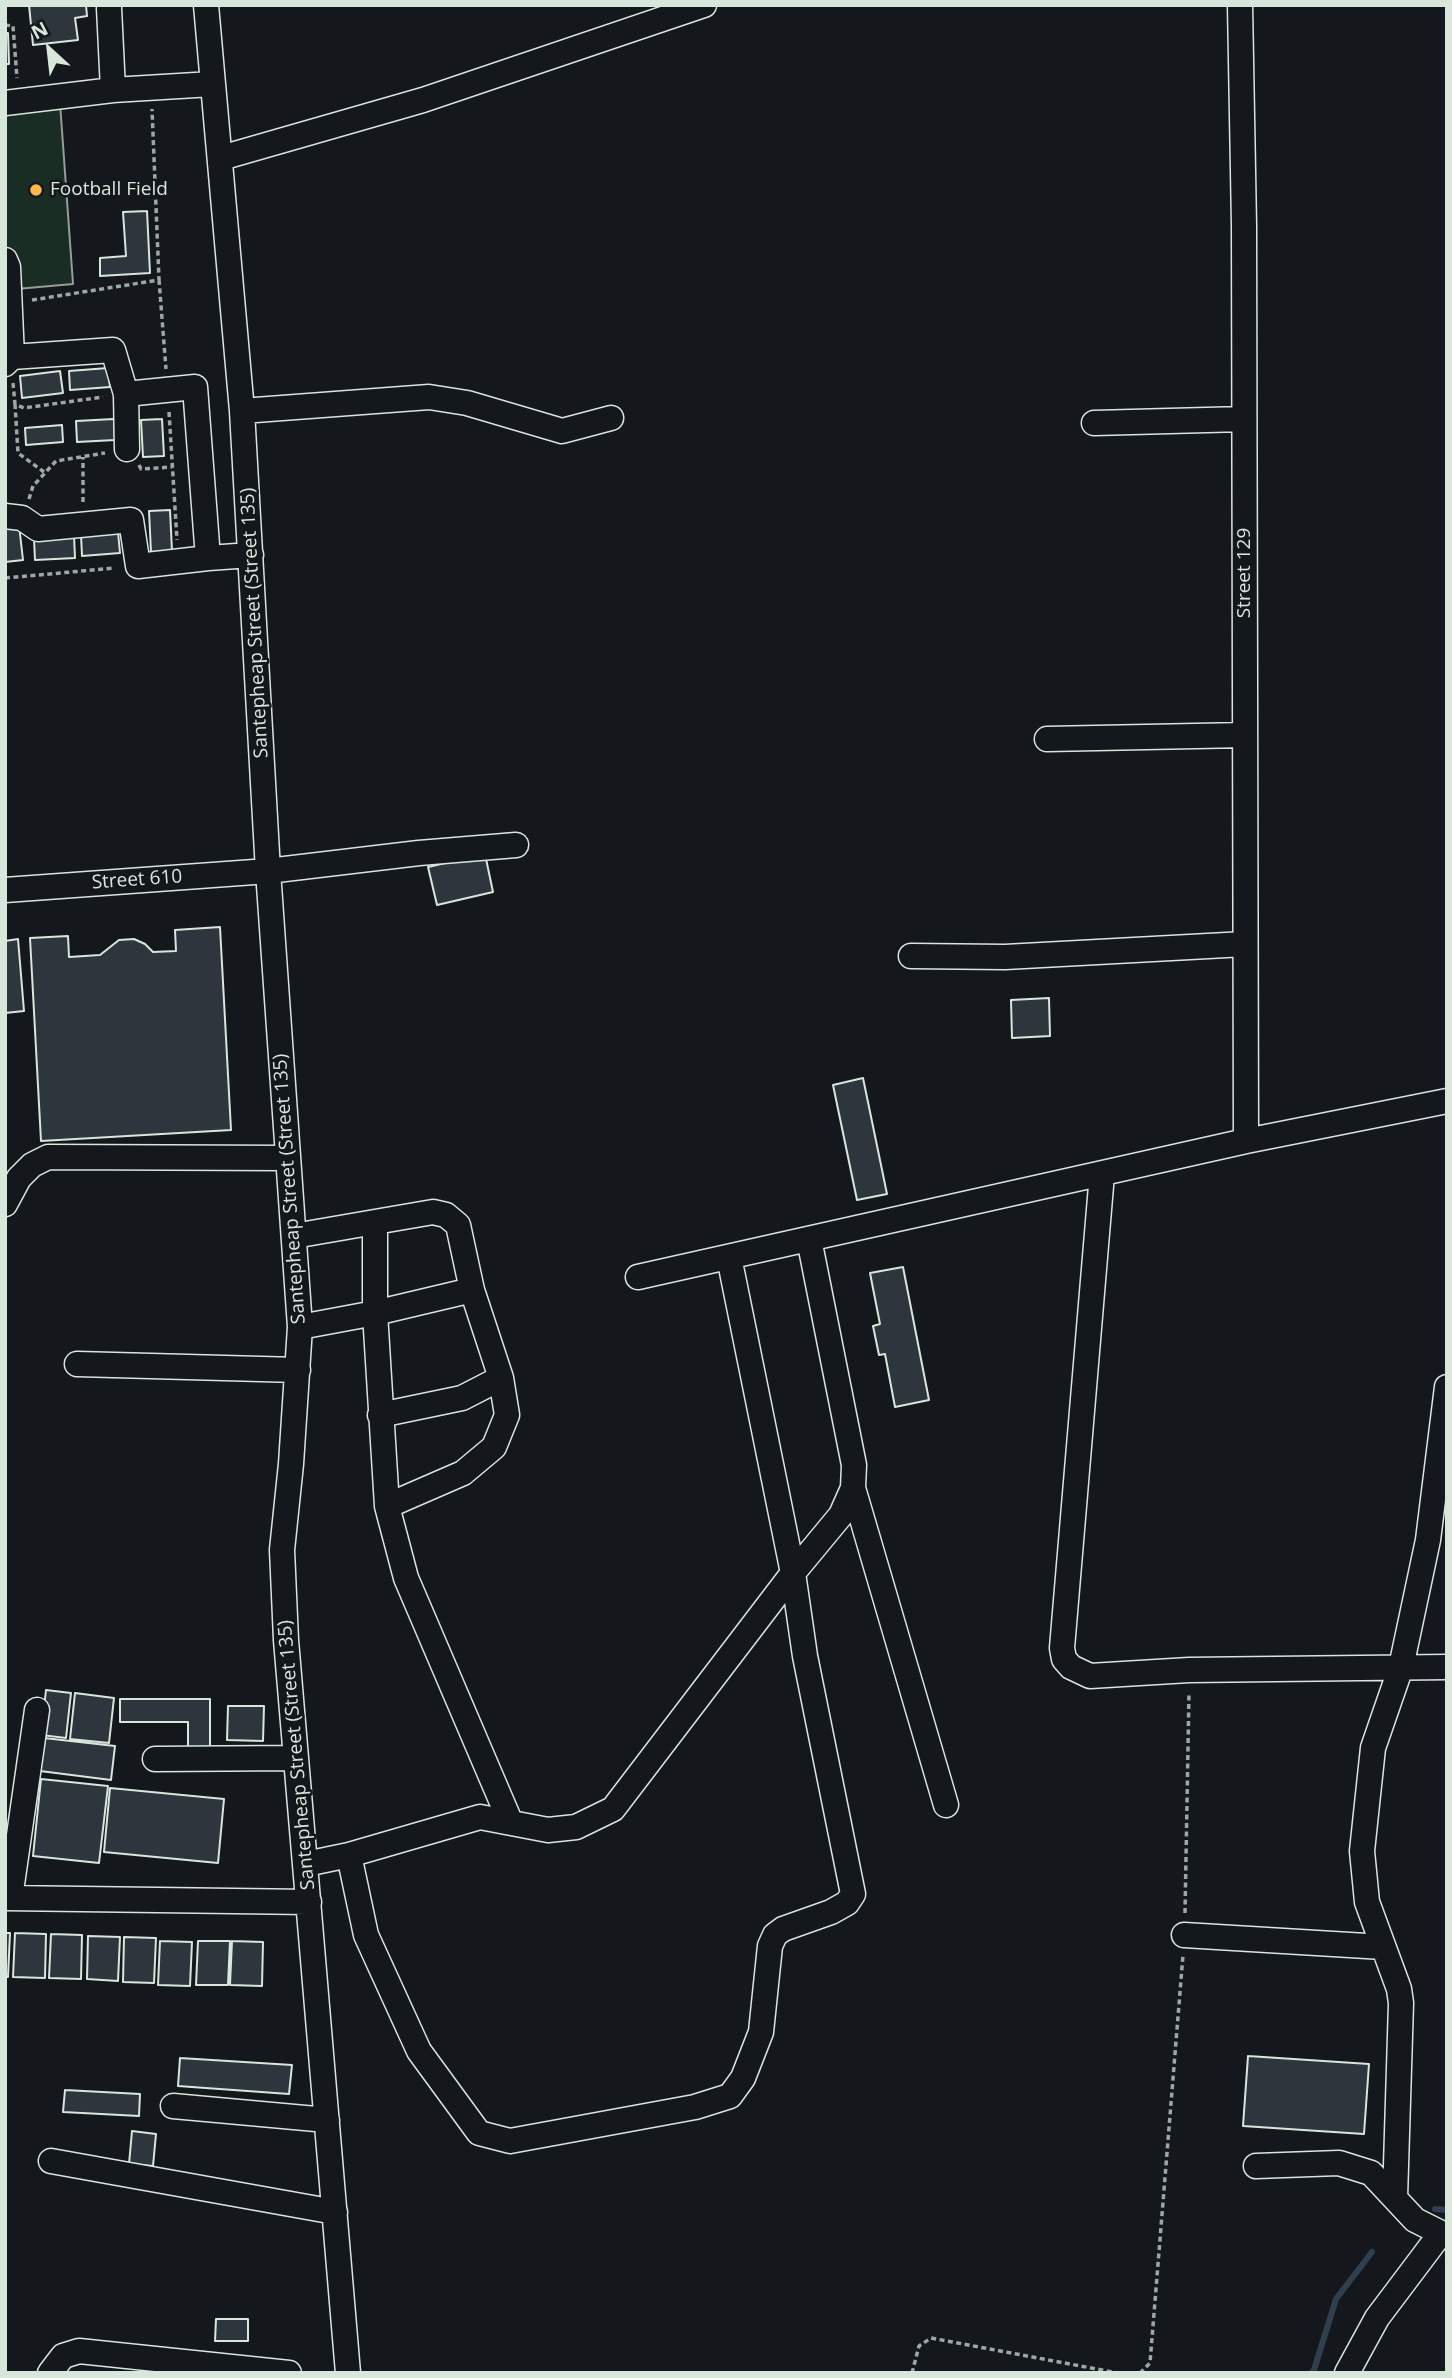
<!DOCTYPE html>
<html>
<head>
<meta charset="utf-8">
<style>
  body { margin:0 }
  #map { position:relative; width:1452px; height:2378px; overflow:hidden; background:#14181c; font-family:"Open Sans",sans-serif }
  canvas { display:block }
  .frame { position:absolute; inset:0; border:7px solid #d8e6dc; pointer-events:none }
  .north { position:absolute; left:14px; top:14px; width:70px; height:70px; -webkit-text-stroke:5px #14181c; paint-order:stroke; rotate:333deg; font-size:19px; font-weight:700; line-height:28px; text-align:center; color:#d8e6dc }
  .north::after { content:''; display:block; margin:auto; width:24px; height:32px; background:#d8e6dc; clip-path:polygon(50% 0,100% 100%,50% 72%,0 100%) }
</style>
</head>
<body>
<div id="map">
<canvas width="1452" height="2378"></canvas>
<div class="frame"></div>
<div class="north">N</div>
</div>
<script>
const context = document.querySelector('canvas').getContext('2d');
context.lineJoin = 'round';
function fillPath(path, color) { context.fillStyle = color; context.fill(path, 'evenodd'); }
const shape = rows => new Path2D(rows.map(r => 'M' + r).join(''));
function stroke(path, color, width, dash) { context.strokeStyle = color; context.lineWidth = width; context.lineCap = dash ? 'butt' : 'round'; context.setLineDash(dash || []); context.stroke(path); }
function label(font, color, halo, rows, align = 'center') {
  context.font = font + ' "Open Sans",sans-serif'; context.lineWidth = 5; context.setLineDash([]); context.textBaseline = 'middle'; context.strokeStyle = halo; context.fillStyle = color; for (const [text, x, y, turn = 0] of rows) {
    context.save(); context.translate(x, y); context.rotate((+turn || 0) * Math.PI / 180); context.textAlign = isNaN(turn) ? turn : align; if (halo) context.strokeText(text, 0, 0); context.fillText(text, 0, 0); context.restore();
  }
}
const green = shape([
  [59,89,73,284,5,290,5,95,59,89]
]);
fillPath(green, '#1a2d24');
stroke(green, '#939e99', 2);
stroke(shape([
  [1435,2209,1447,2210],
  [1311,2373,1314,2370,1336,2299,1372,2252]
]), '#2f3f4d', 6);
const building = shape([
  [29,5,86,5,87,16,75,18,78,40,33,45,29,5],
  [5,33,8,33,9,64,5,64,5,33],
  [147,211,150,273,100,276,100,258,126,256,123,212,147,211],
  [108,368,110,387,70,390,69,371,108,368],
  [60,371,63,393,22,398,20,376,60,371],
  [114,419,115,440,77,442,76,421,114,419],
  [162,419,164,456,143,457,141,420,162,419],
  [62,425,63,442,26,445,25,428,62,425],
  [170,510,172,551,151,552,149,511,170,510],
  [19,525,23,560,5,562,5,527,19,525],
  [118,532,120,553,82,556,81,535,118,532],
  [74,535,75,558,35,560,34,539,74,535],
  [485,854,493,892,437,905,428,867,485,854],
  [220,927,231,1130,41,1141,30,938,68,936,69,957,100,955,119,940,134,939,145,944,153,952,176,951,175,930,220,927],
  [18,939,24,1011,5,1013,5,941,18,939],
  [1049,998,1050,1036,1012,1038,1011,1000,1049,998],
  [863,1078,887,1194,857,1200,833,1085,863,1078],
  [903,1267,929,1400,895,1407,885,1354,879,1355,873,1326,880,1324,870,1273,903,1267],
  [46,1690,71,1693,66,1738,41,1735,46,1690],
  [75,1693,114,1698,109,1743,70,1739,75,1693],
  [120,1699,210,1699,210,1750,188,1750,188,1722,120,1722,120,1699],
  [228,1706,264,1706,263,1741,227,1740,228,1706],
  [44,1738,115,1746,111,1780,40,1771,44,1738],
  [41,1779,108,1786,99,1863,33,1856,41,1779],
  [110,1788,224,1799,218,1863,104,1852,110,1788],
  [5,1933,10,1933,8,1977,5,1977,5,1933],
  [15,1933,46,1934,45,1978,13,1977,15,1933],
  [51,1934,82,1935,81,1979,49,1978,51,1934],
  [88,1936,120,1937,118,1981,87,1979,88,1936],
  [124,1937,156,1938,154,1983,123,1982,124,1937],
  [160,1941,192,1942,190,1986,158,1985,160,1941],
  [198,1941,230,1941,228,1985,196,1985,198,1941],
  [232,1941,263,1942,262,1986,230,1985,232,1941],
  [1248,2056,1369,2064,1364,2134,1243,2126,1248,2056],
  [180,2058,292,2065,289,2094,178,2086,180,2058],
  [65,2090,140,2094,139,2116,63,2112,65,2090],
  [132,2131,156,2134,153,2166,129,2164,132,2131],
  [216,2319,248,2319,248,2341,215,2341,216,2319]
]);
fillPath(building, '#2c363c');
stroke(building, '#d8e6dc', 2);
const minor = shape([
  [206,5,242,411,268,871,300,1327,291,1464,282,1550,286,1640,348,2373],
  [1240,5,1244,226,1246,1141],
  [109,8,113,90,212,84],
  [5,103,113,90],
  [221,158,423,100,704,5],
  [5,260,8,267,12,357,5,364],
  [12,357,113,350,126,394,195,387,208,558,251,555],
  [126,394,127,449],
  [242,411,429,397,467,403,562,431,611,418],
  [1094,423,1244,419],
  [5,516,22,518,38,529,131,520,138,566,208,558],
  [1047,739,1245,735],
  [5,890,268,871,419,853,516,845],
  [911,956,1005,957,1245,944],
  [1102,1174,1062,1648,1064,1659,1071,1667,1090,1676,1189,1670,1447,1667],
  [5,1204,19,1178,32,1165,48,1157,288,1158],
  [375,1222,375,1313,387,1506,406,1578,510,1821],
  [294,1236,433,1212,446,1215,458,1225,472,1290,501,1378,462,1398,380,1415],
  [638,1277,1246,1141,1447,1101],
  [300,1327,375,1313,472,1290],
  [77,1364,298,1370],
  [853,1488,946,1805],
  [387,1506,463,1473,494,1447,507,1415,501,1378],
  [155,1759,296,1758],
  [349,1855,366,1935,419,2051,479,2133,510,2141,695,2107,730,2096,743,2078,761,2032,770,1946,775,1935,783,1929,831,1912,847,1903,853,1894,805,1656,793,1573,729,1257],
  [306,1864,349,1855,480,1817,548,1830,576,1827,613,1809,793,1573,841,1515,853,1488,854,1465,809,1239],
  [5,1898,309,1902],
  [10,1898,37,1710],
  [1184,1935,1383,1947],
  [173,2106,327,2120],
  [51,2161,335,2212],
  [1256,2166,1339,2163,1371,2173,1415,2220,1441,2233,1447,2234],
  [1395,2198,1401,2003,1399,1989,1367,1902,1362,1851,1373,1748,1401,1667,1428,1540,1447,1387],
  [50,2373,63,2356,79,2351,289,2373],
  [1347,2373,1377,2318,1441,2233]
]);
stroke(minor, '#d8e6dc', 27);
stroke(shape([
  [5,25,13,26,17,78],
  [159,280,166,369],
  [32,300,159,280,152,109],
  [13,383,15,404,24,408,103,397],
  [15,404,18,453,44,472],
  [169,412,177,540],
  [139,465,141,469,172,467],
  [29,499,33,486,56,461,105,453],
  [83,502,83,457],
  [5,578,115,568],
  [1185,1913,1189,1693],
  [912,2373,919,2346,931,2338,1118,2373],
  [1140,2373,1150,2363,1183,1955]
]), '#9da8a2', 3.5, [5, 3.5]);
stroke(minor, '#14181c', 24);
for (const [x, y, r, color] of [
  [36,190,7,"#ffb74d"]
]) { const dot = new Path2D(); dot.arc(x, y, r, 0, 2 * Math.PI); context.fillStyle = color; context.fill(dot); stroke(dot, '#14181c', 2.5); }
label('19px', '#d8e6dc', '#14181c', [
  ["Football Field",50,190]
], 'left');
label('19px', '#d8e6dc', '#14181c', [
  ["Street 129",1245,573,-90],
  ["Santepheap Street (Street 135)",255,623,-93],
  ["Street 610",137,880,-4],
  ["Santepheap Street (Street 135)",290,1189,-94],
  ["Santepheap Street (Street 135)",297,1755,-95]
]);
</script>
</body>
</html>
